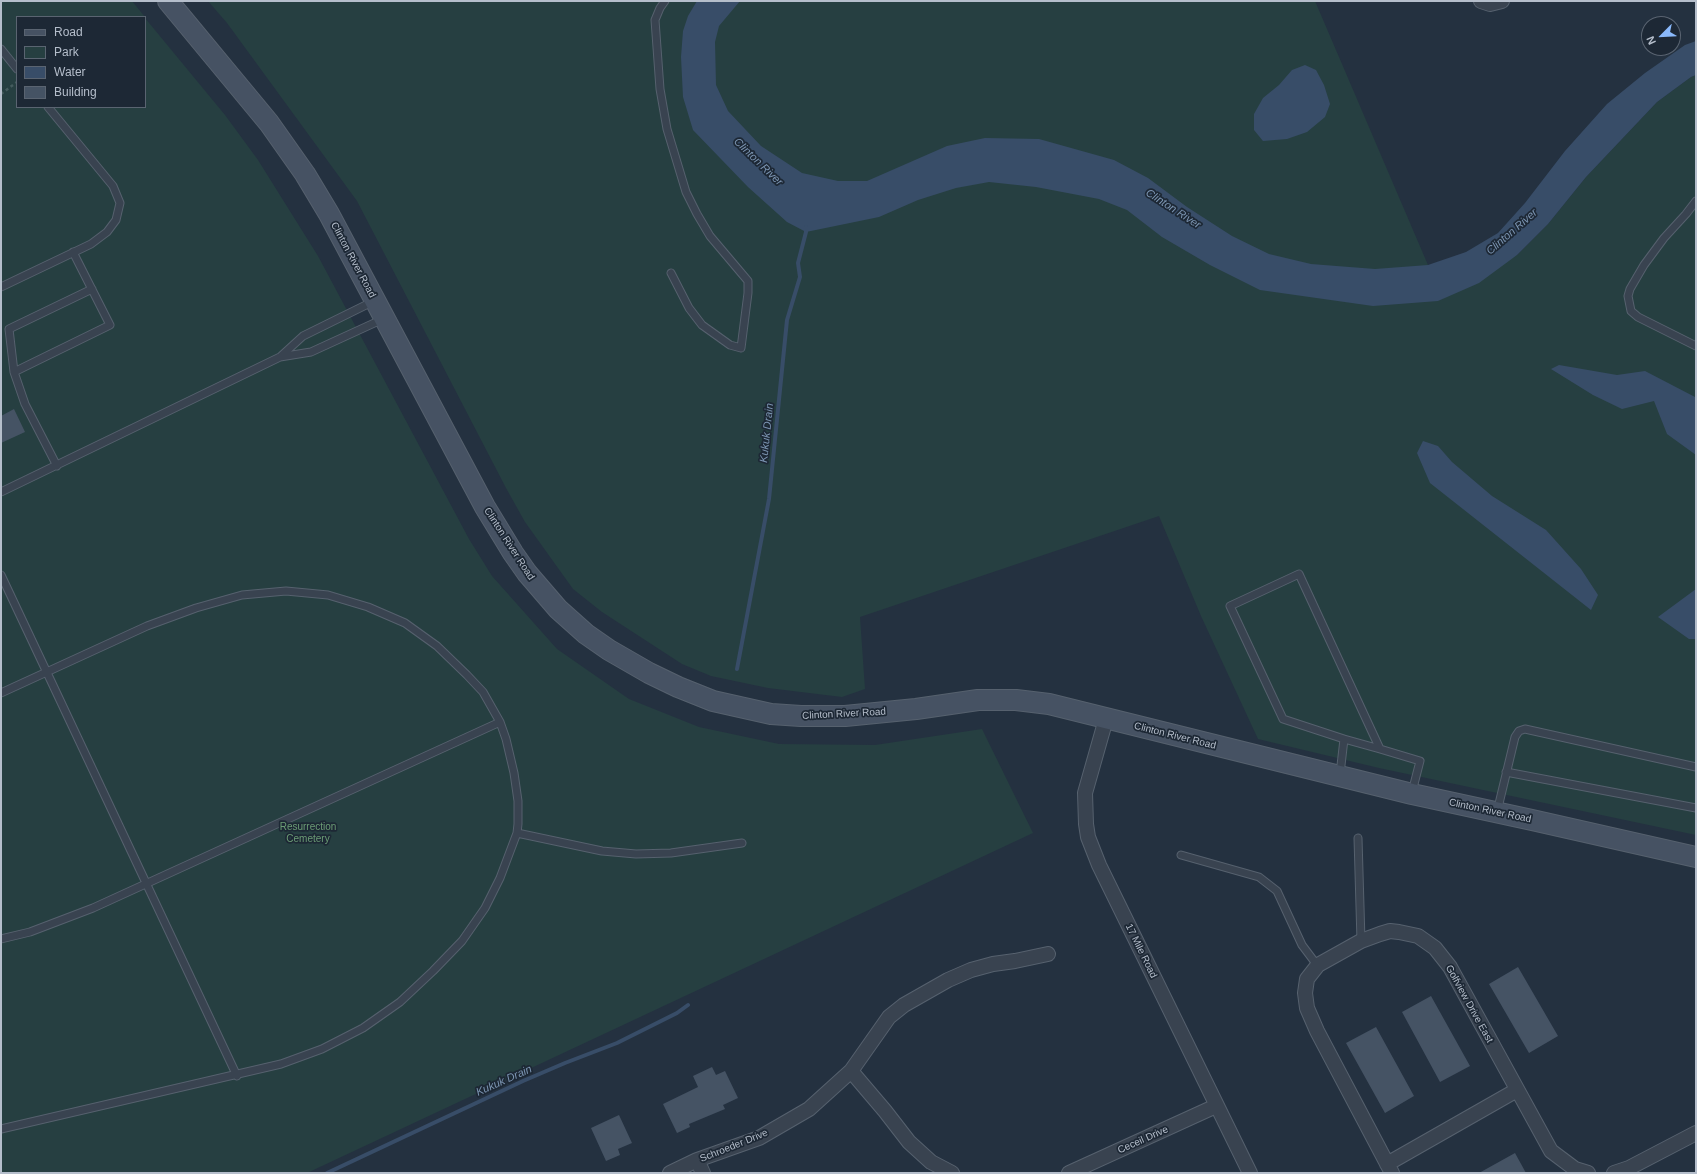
<!DOCTYPE html>
<html>
<head>
<meta charset="utf-8">
<style>
  body { margin:0 }
  #map { position:relative; width:1697px; height:1174px; overflow:hidden; background:#243140; font-family:Arial,sans-serif }
  canvas { display:block }
  .frame { position:absolute; inset:0; border:2px solid #b5becb; pointer-events:none }
  .legend { position:absolute; left:16px; top:16px; width:130px; height:92px; box-sizing:border-box; background:#1d2835; border:1px solid #5a6471; margin:0; padding:5px 7px; list-style:none; font-size:12px; color:#b5becb }
  .legend li { display:flex; align-items:center; gap:8px; height:20px }
  .legend b { width:20px; border:1px solid #5a6471 }
  .north { position:absolute; left:1641px; top:16px; width:40px; height:40px; box-sizing:border-box; background:#1d2835; border:1px solid #5a6471; border-radius:50%; rotate:246deg; font-size:11px; font-weight:700; line-height:16px; text-align:center; color:#b5becb }
  .north::after { content:''; display:block; margin:auto; width:14px; height:18px; background:#8ab9fb; clip-path:polygon(50% 0,100% 100%,50% 72%,0 100%) }
</style>
</head>
<body>
<div id="map">
<canvas width="1697" height="1174"></canvas>
<div class="frame"></div>
<ul class="legend">
<li><b style="height:5px;background:#465263"></b>Road</li>
<li><b style="height:11px;background:#263f41"></b>Park</li>
<li><b style="height:11px;background:#384d68"></b>Water</li>
<li><b style="height:11px;background:#455364"></b>Building</li>
</ul>
<div class="north">N</div>
</div>
<script>
const context = document.querySelector('canvas').getContext('2d');
context.lineJoin = 'round';
function fillPath(path, color) { context.fillStyle = color; context.fill(path, 'evenodd'); }
const shape = rows => new Path2D(rows.map(r => 'M' + r).join(''));
function stroke(path, color, width, dash) { context.strokeStyle = color; context.lineWidth = width; context.lineCap = dash ? 'butt' : 'round'; context.setLineDash(dash || []); context.stroke(path); }
function label(font, color, halo, rows, align = 'center') {
  context.font = font + ' Arial,sans-serif'; context.lineWidth = 3.5; context.setLineDash([]); context.textBaseline = 'middle'; context.strokeStyle = halo; context.fillStyle = color; for (const [text, x, y, turn = 0] of rows) {
    context.save(); context.translate(x, y); context.rotate((+turn || 0) * Math.PI / 180); context.textAlign = isNaN(turn) ? turn : align; if (halo) context.strokeText(text, 0, 0); context.fillText(text, 0, 0); context.restore();
  }
}
fillPath(shape([
  [1,1,132,1,145,17,17,17,17,107,145,107,145,18,225,115,258,160,318,256,469,539,492,576,557,649,629,699,699,727,779,744,875,745,982,729,1033,833,307,1173,1,1173],
  [208,1,1315,1,1428,265,1438,301,1517,255,1548,224,1586,177,1657,102,1691,77,1696,75,1696,835,1379,768,1258,739,1201,616,1159,516,860,617,865,689,842,697,768,688,711,676,682,664,602,612,573,589,525,522,506,488,357,201,227,23]
]), '#263f41');
fillPath(shape([
  [697,1,740,1,719,26,715,42,716,85,728,111,761,146,802,173,838,181,867,181,947,146,985,138,1039,139,1114,160,1148,178,1187,207,1232,236,1269,254,1311,264,1375,269,1428,265,1466,252,1498,233,1525,203,1565,151,1607,104,1645,73,1685,45,1696,41,1696,75,1691,77,1657,102,1586,177,1548,224,1517,255,1479,283,1438,301,1373,306,1260,290,1210,265,1162,237,1127,210,1099,199,1036,187,989,182,956,188,918,200,879,217,806,232,787,222,748,187,693,130,683,97,681,57,683,31,688,16],
  [1305,65,1316,70,1324,85,1330,104,1325,117,1307,132,1287,139,1263,141,1254,130,1254,114,1263,98,1279,85,1292,70],
  [1559,365,1617,375,1645,371,1695,397,1696,455,1667,434,1654,401,1622,409,1593,395,1551,369],
  [1423,441,1438,446,1452,462,1492,496,1546,530,1581,569,1598,595,1591,610,1430,483,1417,453],
  [1696,589,1696,639,1689,639,1658,617]
]), '#384d68');
stroke(shape([
  [737,669,769,499,787,320,800,277,798,263,806,232,806,227],
  [327,1173,523,1081,565,1063,617,1043,677,1013,688,1005]
]), '#384d68', 4);
fillPath(shape([
  [14,409,25,432,1,443,1,416],
  [1518,967,1558,1036,1529,1053,1489,984],
  [1431,996,1470,1066,1440,1082,1402,1012],
  [1376,1027,1414,1096,1385,1113,1346,1043],
  [712,1067,716,1075,725,1071,738,1098,723,1105,725,1109,689,1124,690,1127,677,1133,663,1104,698,1087,693,1076],
  [619,1115,632,1143,618,1149,620,1155,606,1161,591,1128],
  [1515,1153,1526,1173,1479,1173]
]), '#455364');
const lane = shape([
  [665,1,660,8,655,20,660,89,667,129,686,192,697,214,710,236,748,281,748,293,741,348,730,345,702,325,689,308,671,273],
  [1,49,17,69],
  [1696,201,1686,214,1664,238,1644,265,1630,289,1628,296,1631,311,1638,317,1696,346],
  [1,287,91,244,107,232,116,220,120,203,113,186,48,107],
  [374,301,303,336,280,357,311,352,383,319],
  [14,372,110,325,73,252],
  [57,466,25,404,14,372,9,329,92,289],
  [1,492,280,357],
  [1,575,237,1076],
  [1,693,147,626,196,608,242,595,286,591,328,595,368,607,405,623,437,646,467,675,483,692,500,722,506,739,514,773,518,801,518,824,517,833,500,878,485,908,462,941,433,971,400,1002,363,1028,322,1049,281,1064,1,1129],
  [1380,749,1420,761,1412,792],
  [1506,772,1696,808],
  [1340,774,1344,739,1283,719,1230,606,1299,574,1380,749,1344,739],
  [1497,812,1515,737,1519,731,1525,729,1696,767],
  [517,833,602,851,636,854,671,853,742,843],
  [1358,838,1361,941],
  [1181,855,1259,877,1277,891,1302,945,1317,965],
  [1,939,30,932,93,908,500,722]
]);
const street = shape([
  [1481,1,1490,4,1502,1],
  [1106,719,1085,793,1086,824,1088,837,1099,865,1250,1173],
  [851,1071,885,1111,909,1142,931,1162,952,1173],
  [697,1160,703,1173],
  [1387,1164,1517,1090],
  [670,1173,697,1160,759,1138,809,1109,851,1071,889,1017,904,1005,948,980,971,970,993,964,1015,961,1048,954],
  [1069,1173,1216,1106],
  [1392,1173,1317,1031,1307,1008,1305,993,1307,979,1318,965,1361,941,1380,934,1390,931,1399,932,1418,936,1435,948,1450,967,1551,1151,1575,1169,1588,1173],
  [1614,1173,1629,1168,1696,1133]
]);
const secondary = shape([
  [168,1,269,123,305,174,329,214,485,507,513,553,527,573,558,609,586,634,609,650,649,673,678,687,713,701,771,714,801,716,845,716,916,709,978,700,1016,700,1049,704,1412,794,1532,820,1696,857]
]);
stroke(lane, '#56616e', 9);
stroke(street, '#56616e', 16);
stroke(secondary, '#56616e', 22);
stroke(shape([
  [1,94,17,82]
]), '#455c5e', 2.5, [3, 3]);
stroke(lane, '#394350', 7);
stroke(street, '#394350', 14);
stroke(secondary, '#465263', 20);
label('10px', '#b5becb', '#1d2835', [
  ["Clinton River Road",353,260,62],
  ["Clinton River Road",509,544,57],
  ["Clinton River Road",844,714,-3],
  ["Clinton River Road",1175,736,14],
  ["Clinton River Road",1490,811,12],
  ["17 Mile Road",1141,951,64],
  ["Golfview Drive East",1469,1004,61],
  ["Ceceil Drive",1143,1140,-24],
  ["Schroeder Drive",734,1146,-22]
]);
label('10px', '#6b9c75', '#1d2835', [
  ["Resurrection",308,827],
  ["Cemetery",308,839]
]);
label('italic 11px', '#7c95b2', '#1d2835', [
  ["Clinton River",758,162,44],
  ["Clinton River",1173,209,33],
  ["Clinton River",1512,232,-41],
  ["Kukuk Drain",767,433,-84],
  ["Kukuk Drain",504,1081,-24]
]);
</script>
</body>
</html>
